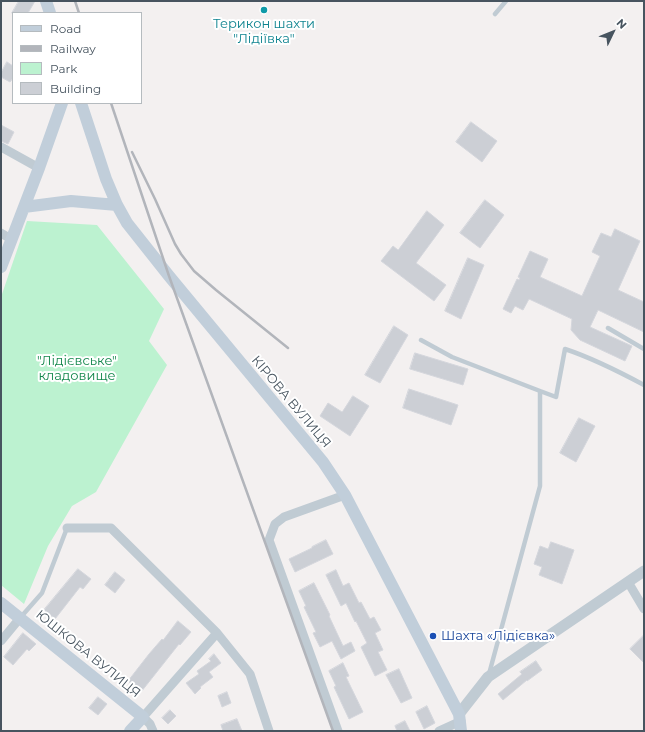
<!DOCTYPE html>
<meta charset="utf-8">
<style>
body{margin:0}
#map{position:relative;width:645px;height:732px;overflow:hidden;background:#f3f0f0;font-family:Montserrat,sans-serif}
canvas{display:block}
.frame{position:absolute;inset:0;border:2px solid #47545f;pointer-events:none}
.legend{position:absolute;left:12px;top:12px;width:130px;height:92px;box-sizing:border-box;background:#fff;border:1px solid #b5bbbf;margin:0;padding:5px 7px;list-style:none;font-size:12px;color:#47545f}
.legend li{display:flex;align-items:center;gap:8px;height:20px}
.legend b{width:20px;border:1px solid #b5bbbf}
.north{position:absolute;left:593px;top:12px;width:40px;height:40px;-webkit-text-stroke:3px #fff;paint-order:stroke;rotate:47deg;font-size:11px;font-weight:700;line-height:16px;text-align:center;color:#47545f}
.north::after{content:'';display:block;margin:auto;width:14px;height:18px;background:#47545f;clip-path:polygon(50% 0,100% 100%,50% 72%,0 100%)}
</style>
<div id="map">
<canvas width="645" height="732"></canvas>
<div class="frame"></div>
<ul class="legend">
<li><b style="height:5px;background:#c1ceda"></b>Road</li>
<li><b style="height:5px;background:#b2b5bb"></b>Railway</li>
<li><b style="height:11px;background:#bcf2d0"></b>Park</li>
<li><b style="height:11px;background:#cccfd5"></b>Building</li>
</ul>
<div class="north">N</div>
</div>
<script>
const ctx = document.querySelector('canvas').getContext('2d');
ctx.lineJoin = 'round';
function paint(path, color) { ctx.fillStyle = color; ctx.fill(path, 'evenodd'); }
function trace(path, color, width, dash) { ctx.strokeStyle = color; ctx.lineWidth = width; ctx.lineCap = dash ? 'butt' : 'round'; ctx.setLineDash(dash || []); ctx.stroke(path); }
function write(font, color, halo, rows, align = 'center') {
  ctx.font = font + ' Montserrat,sans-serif'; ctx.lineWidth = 4; ctx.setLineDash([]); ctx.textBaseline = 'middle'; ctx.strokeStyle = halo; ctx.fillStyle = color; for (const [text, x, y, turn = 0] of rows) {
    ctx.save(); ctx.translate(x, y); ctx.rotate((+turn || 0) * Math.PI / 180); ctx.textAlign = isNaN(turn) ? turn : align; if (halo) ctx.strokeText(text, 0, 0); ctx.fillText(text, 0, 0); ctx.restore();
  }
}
paint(new Path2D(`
 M 27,221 L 97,225 L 164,309 L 149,341 L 167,365 L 96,492 L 72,506 L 48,546 L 24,604 L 1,585 L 1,297 Z`), '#bcf2d0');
const building = new Path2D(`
 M 19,1 L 35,1 L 28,13 L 12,13 Z
 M 7,62 L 13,66 L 13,78 L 10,82 L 1,77 L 1,73 Z
 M 471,122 L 497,141 L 482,162 L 456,142 Z
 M 1,125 L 14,132 L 8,144 L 1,141 Z
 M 485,200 L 504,215 L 480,248 L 460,233 Z
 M 427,211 L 444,225 L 416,263 L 446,285 L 434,301 L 381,261 L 393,246 L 398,250 Z
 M 615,229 L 640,241 L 618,290 L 644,302 L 644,332 L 598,310 L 590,327 L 632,346 L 625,361 L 580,340 L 571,330 L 572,319 L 529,299 L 523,310 L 515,306 L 511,313 L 503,309 L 517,279 L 519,280 L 520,278 L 518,277 L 530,251 L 548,259 L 540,277 L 582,296 L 600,256 L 592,252 L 601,233 L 611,237 Z
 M 468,258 L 484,265 L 461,319 L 445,311 Z
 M 394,326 L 408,335 L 380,383 L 365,375 Z
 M 415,353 L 468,369 L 463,385 L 410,369 Z
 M 409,389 L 458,405 L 451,425 L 403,408 Z
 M 353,396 L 369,406 L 350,436 L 320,416 L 328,403 L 342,412 Z
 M 579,418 L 595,426 L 576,462 L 560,453 Z
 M 326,540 L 333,554 L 295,572 L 289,559 L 312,548 L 312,547 Z
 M 551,542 L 574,550 L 562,584 L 539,575 L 542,567 L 534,564 L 540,546 L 548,549 Z
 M 78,569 L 91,579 L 83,589 L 80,587 L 55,619 L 44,610 Z
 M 336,570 L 343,586 L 349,583 L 359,603 L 361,602 L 370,619 L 374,617 L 381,630 L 375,633 L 383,650 L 378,652 L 387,670 L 375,676 L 361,647 L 367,643 L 356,621 L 355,622 L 346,603 L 341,606 L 326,575 Z
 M 115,572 L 125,580 L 115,593 L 105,585 Z
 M 314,583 L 330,615 L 329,616 L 343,646 L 351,642 L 355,651 L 341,659 L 332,641 L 320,647 L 313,633 L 316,632 L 304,607 L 306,606 L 299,591 Z
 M 178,621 L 191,632 L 180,645 L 179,644 L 141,692 L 128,681 L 149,654 L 162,639 L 163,640 Z
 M 23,633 L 36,644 L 29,651 L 27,649 L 13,665 L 4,657 Z
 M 644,635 L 644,663 L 630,649 Z
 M 214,654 L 221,663 L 209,672 L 213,677 L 200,687 L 201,688 L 195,694 L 186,683 L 199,674 L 197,671 L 211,661 L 209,659 Z
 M 536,661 L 542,670 L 527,681 L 527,680 L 503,700 L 498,694 L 522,674 L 520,672 Z
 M 343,663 L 349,676 L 346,677 L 363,712 L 349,719 L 334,687 L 336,686 L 329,671 Z
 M 399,669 L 412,698 L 401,703 L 386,675 Z
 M 227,692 L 231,703 L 222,707 L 218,696 Z
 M 98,697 L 107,704 L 98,715 L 89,708 Z
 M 427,706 L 435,723 L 424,729 L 416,712 Z
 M 170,710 L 176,716 L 168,724 L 162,718 Z
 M 237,719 L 242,731 L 223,731 L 221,725 Z
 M 405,721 L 410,731 L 397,731 L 395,726 Z`);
paint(building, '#cccfd5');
trace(building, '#d4d6dc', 1);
trace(new Path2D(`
 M 495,14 L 506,1
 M 608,328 L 644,349
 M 421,340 L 452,357 L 540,391 L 540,486 L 489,674
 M 540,391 L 556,397 L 565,349 C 592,358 618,371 644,385
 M 20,618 L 42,593 L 67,528`), '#c0cbd3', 4.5);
trace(new Path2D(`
 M 1,147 L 39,168
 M 1,233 L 11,239
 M 67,528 L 111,528 L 217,633 L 250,674 L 269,731
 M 628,582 L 644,609
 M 1,641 L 20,618
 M 153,731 L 150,724 L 143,717 L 217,633
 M 338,731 L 269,540 L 275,524 L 284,517 L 345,495
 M 439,731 L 461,721`), '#c0cbd3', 9);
trace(new Path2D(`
 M 459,714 L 488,677 L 644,571`), '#c0cbd3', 11);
trace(new Path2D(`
 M 46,1 L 50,13
 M 81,103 L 106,179 L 117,205 L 127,223 L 169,276 L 323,462 L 345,495 L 459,714 L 461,731
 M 24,207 L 71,201 L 117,205
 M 1,267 L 39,168 L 62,103
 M 1,603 L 143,717 L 130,731`), '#c1ceda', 12);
trace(new Path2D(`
 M 75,1 L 79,13
 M 111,103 L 169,276 L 333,731
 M 132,152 L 155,199 L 175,244 L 181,254 L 194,271 L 216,290 L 288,348`), '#b2b5bb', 2.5);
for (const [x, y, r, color] of [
 [264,10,4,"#0f9aa8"],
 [433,636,4,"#1a4fb4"]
]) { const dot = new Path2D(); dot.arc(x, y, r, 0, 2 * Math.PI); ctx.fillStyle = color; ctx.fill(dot); trace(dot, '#fff', 1.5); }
write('13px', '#0d838f', '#fff', [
 ["Терикон шахти",264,24],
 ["\"Лідіївка\"",264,39]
]);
write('13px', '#11864a', '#fff', [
 ["\"Лідієвське\"",77,361],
 ["кладовище",77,376]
]);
write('13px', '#47545f', '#fff', [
 ["КІРОВА ВУЛИЦЯ",291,402,50],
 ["ЮШКОВА ВУЛИЦЯ",88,654,39]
]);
write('13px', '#164399', '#fff', [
 ["Шахта «Лідієвка»",441,636]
], 'left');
</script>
